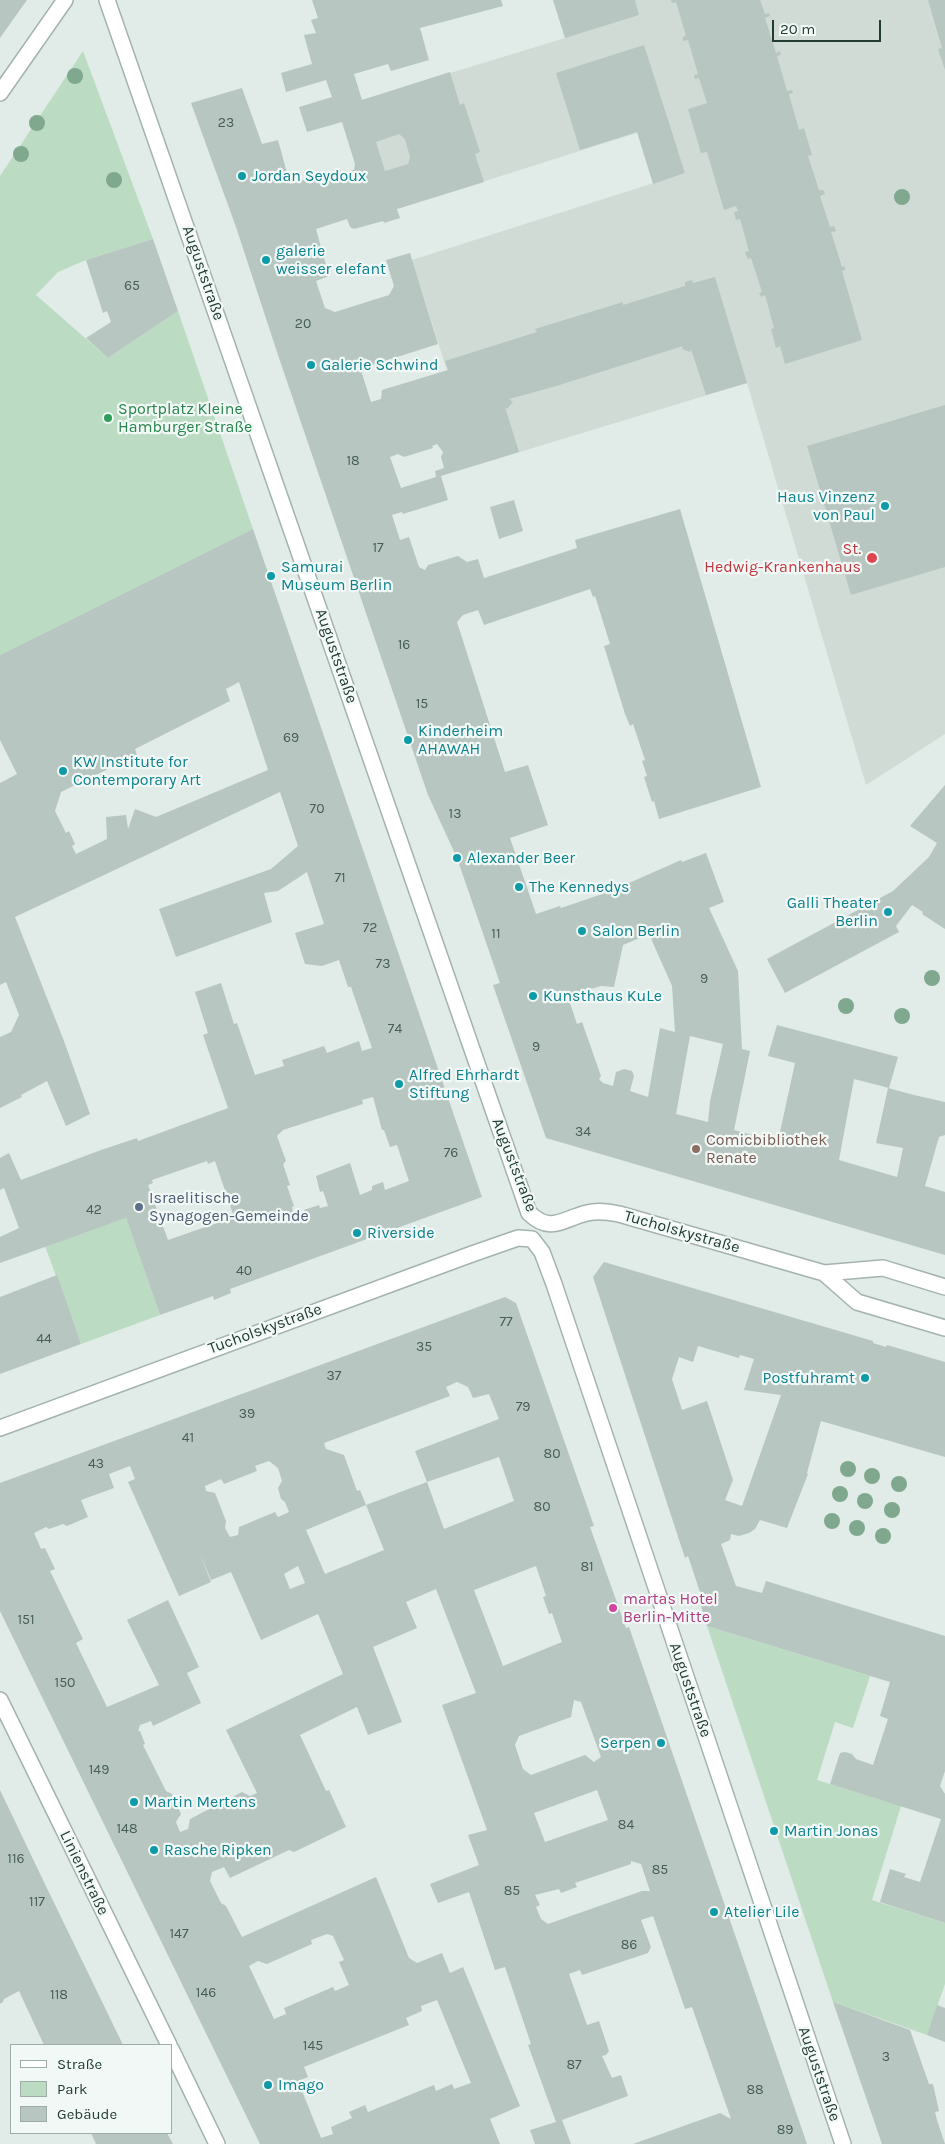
<!DOCTYPE html>
<meta charset="utf-8">
<style>
body{margin:0}
#map{position:relative;width:945px;height:2144px;overflow:hidden;background:#e1ebe7;font-family:Karla,sans-serif}
canvas{display:block}
.legend{position:absolute;left:10px;top:2044px;width:162px;height:90px;box-sizing:border-box;background:#f2f8f5;border:1px solid #9fada8;margin:0;padding:6px 9px;list-style:none;font-size:15px;color:#223c34}
.legend li{display:flex;align-items:center;gap:10px;height:25px}
.legend b{width:25px;border:1px solid #9fada8}
.scale{position:absolute;left:772px;top:20px;width:109px;height:22px;box-sizing:border-box;border:2px solid #223c34;border-top:0;padding-left:6px;font-size:15px;line-height:18px;white-space:nowrap;color:#223c34;-webkit-text-stroke:4px #f2f8f5;paint-order:stroke}
</style>
<div id="map">
<canvas width="945" height="2144"></canvas>
<ul class="legend">
<li><b style="height:6px;background:#fff"></b>Straße</li>
<li><b style="height:14px;background:#bbdcc3"></b>Park</li>
<li><b style="height:14px;background:#b7c6c0"></b>Gebäude</li>
</ul>
<div class="scale">20 m</div>
</div>
<script>
const ctx = document.querySelector('canvas').getContext('2d');
ctx.lineJoin = 'round';
function paint(path, color) { ctx.fillStyle = color; ctx.fill(path, 'evenodd'); }
function trace(path, color, width, dash) { ctx.strokeStyle = color; ctx.lineWidth = width; ctx.lineCap = dash ? 'butt' : 'round'; ctx.setLineDash(dash || []); ctx.stroke(path); }
function write(font, color, halo, rows, align = 'center') {
  ctx.font = font + ' Karla,sans-serif'; ctx.lineWidth = 4.5; ctx.setLineDash([]); ctx.textBaseline = 'middle'; ctx.strokeStyle = halo; ctx.fillStyle = color; for (const [text, x, y, turn = 0] of rows) {
    ctx.save(); ctx.translate(x, y); ctx.rotate((+turn || 0) * Math.PI / 180); ctx.textAlign = isNaN(turn) ? turn : align; if (halo) ctx.strokeText(text, 0, 0); ctx.fillText(text, 0, 0); ctx.restore();
  }
}
paint(new Path2D(`
 M 553,0 L 945,0 L 945,734 L 866,785 L 747,383 L 477,465 L 412,260 L 685,173 L 668,123 L 397,209 L 362,100 L 565,38 Z`), '#d0dbd6');
paint(new Path2D(`
 M 83,51 L 153,239 L 86,260 L 58,272 L 36,295 L 108,358 L 178,311 L 253,529 L 0,655 L 0,176 Z
 M 126,1218 L 160,1315 L 81,1344 L 45,1246 Z
 M 707,1626 L 870,1676 L 853,1728 L 835,1722 L 817,1780 L 901,1806 L 872,1900 L 945,1923 L 945,1984 L 927,2035 L 833,2002 Z`), '#bbdcc3');
paint(new Path2D(`
 M 0,0 L 27,0 L 0,38 Z
 M 312,0 L 501,0 L 503,6 L 420,28 L 429,60 L 391,71 L 388,64 L 354,74 L 362,100 L 450,72 L 460,105 L 464,103 L 480,152 L 475,154 L 484,182 L 397,209 L 400,218 L 384,223 L 383,221 L 354,229 L 350,227 L 347,219 L 316,229 L 329,276 L 316,281 L 325,308 L 335,312 L 389,295 L 394,286 L 386,260 L 410,253 L 438,344 L 372,365 L 366,358 L 358,361 L 371,402 L 381,399 L 382,390 L 448,370 L 445,361 L 537,332 L 535,329 L 623,302 L 623,305 L 685,286 L 685,282 L 692,280 L 693,283 L 715,277 L 747,383 L 706,395 L 691,349 L 690,352 L 682,349 L 683,346 L 553,387 L 509,399 L 513,402 L 507,409 L 505,407 L 519,452 L 441,476 L 448,500 L 403,514 L 402,512 L 392,515 L 400,540 L 409,537 L 419,567 L 425,570 L 428,565 L 458,556 L 467,562 L 478,559 L 484,578 L 577,548 L 575,540 L 680,509 L 761,787 L 659,819 L 654,801 L 652,802 L 644,777 L 647,776 L 642,761 L 645,760 L 633,724 L 630,726 L 625,714 L 604,646 L 610,644 L 595,596 L 593,597 L 590,589 L 484,625 L 478,610 L 463,615 L 457,622 L 505,772 L 528,765 L 548,825 L 510,838 L 536,914 L 560,906 L 561,908 L 611,891 L 681,860 L 682,862 L 706,853 L 724,902 L 709,908 L 738,971 L 742,1049 L 750,1051 L 734,1130 L 775,1141 L 782,1135 L 780,1132 L 795,1063 L 768,1056 L 777,1025 L 898,1057 L 889,1088 L 854,1079 L 839,1160 L 897,1177 L 903,1148 L 876,1143 L 888,1088 L 914,1095 L 945,1102 L 945,1135 L 939,1137 L 925,1186 L 945,1192 L 945,1255 L 546,1138 L 493,985 L 500,983 L 457,858 L 428,795 L 278,355 L 236,227 L 191,103 L 242,88 L 262,144 L 278,140 L 290,184 L 340,170 L 342,173 L 354,170 L 355,164 L 342,122 L 307,132 L 299,107 L 332,97 L 326,80 L 286,92 L 281,73 L 312,64 L 304,35 L 316,33 L 311,20 L 318,18 ZM 399,134 L 405,139 L 410,157 L 408,164 L 385,171 L 376,142 ZM 437,444 L 443,452 L 441,457 L 444,468 L 435,471 L 436,477 L 401,488 L 390,457 L 398,454 L 404,457 L 433,448 L 432,446 ZM 649,934 L 672,986 L 675,1032 L 660,1028 L 648,1097 L 630,1091 L 634,1076 L 632,1071 L 624,1069 L 616,1072 L 613,1086 L 603,1083 L 599,1079 L 601,1076 L 582,1022 L 577,1024 L 568,997 L 572,992 L 574,994 L 601,986 L 614,987 L 623,945 ZM 690,1036 L 723,1044 L 710,1101 L 708,1122 L 676,1114 Z
 M 553,0 L 635,0 L 639,15 L 565,38 Z
 M 671,0 L 760,0 L 765,14 L 769,13 L 770,16 L 765,18 L 776,53 L 780,51 L 781,55 L 777,56 L 787,91 L 792,90 L 793,93 L 789,94 L 799,130 L 804,128 L 812,155 L 808,156 L 819,190 L 823,190 L 825,194 L 820,196 L 830,227 L 834,226 L 836,231 L 831,232 L 842,267 L 845,266 L 845,270 L 842,271 L 862,340 L 785,364 L 780,346 L 776,348 L 771,329 L 774,328 L 765,295 L 761,297 L 759,293 L 762,292 L 751,258 L 748,259 L 745,252 L 749,251 L 740,219 L 736,220 L 734,212 L 738,211 L 736,206 L 724,210 L 707,152 L 701,153 L 688,109 L 707,103 L 699,78 L 695,79 L 694,75 L 698,74 L 688,40 L 683,41 L 683,37 L 686,36 L 676,2 L 672,3 Z
 M 928,0 L 945,0 L 945,70 L 938,49 L 942,48 Z
 M 644,45 L 685,173 L 653,184 L 637,132 L 580,150 L 556,73 Z
 M 153,239 L 178,311 L 108,358 L 86,338 L 111,322 L 107,311 L 103,313 L 86,260 Z
 M 945,405 L 945,567 L 851,595 L 807,446 Z
 M 514,500 L 523,531 L 499,539 L 490,507 Z
 M 253,529 L 482,1197 L 230,1289 L 231,1293 L 214,1300 L 213,1296 L 160,1315 L 126,1218 L 0,1263 L 0,1237 L 19,1228 L 4,1188 L 0,1190 L 0,1158 L 9,1153 L 21,1180 L 101,1150 L 137,1138 L 138,1141 L 228,1108 L 203,1035 L 208,1033 L 195,992 L 221,983 L 234,1024 L 237,1023 L 255,1075 L 284,1066 L 282,1060 L 324,1046 L 327,1053 L 359,1041 L 362,1051 L 372,1048 L 351,987 L 348,987 L 339,960 L 322,966 L 305,964 L 295,933 L 324,924 L 307,872 L 278,891 L 264,893 L 272,922 L 176,957 L 159,909 L 271,869 L 298,846 L 280,792 L 15,917 L 64,1041 L 90,1114 L 66,1126 L 47,1081 L 21,1095 L 22,1097 L 0,1108 L 0,1037 L 11,1032 L 19,1015 L 6,982 L 0,985 L 0,783 L 17,774 L 0,740 L 0,655 ZM 239,682 L 268,770 L 156,817 L 135,809 L 128,829 L 126,815 L 106,817 L 107,839 L 76,854 L 72,846 L 75,844 L 69,831 L 66,833 L 55,811 L 61,792 L 137,755 L 135,749 L 230,701 L 226,689 ZM 373,1097 L 382,1130 L 384,1130 L 390,1147 L 397,1145 L 409,1181 L 385,1190 L 383,1182 L 372,1186 L 372,1190 L 360,1195 L 350,1163 L 316,1176 L 320,1192 L 323,1191 L 328,1206 L 320,1208 L 319,1205 L 304,1210 L 304,1213 L 294,1217 L 292,1207 L 294,1206 L 287,1186 L 290,1185 L 283,1164 L 286,1161 L 277,1136 L 283,1130 L 363,1104 L 362,1100 ZM 207,1161 L 208,1164 L 215,1161 L 234,1217 L 168,1240 L 148,1185 L 153,1183 L 152,1180 Z
 M 945,785 L 945,929 L 922,914 L 923,912 L 912,905 L 896,926 L 899,932 L 785,993 L 767,959 L 893,891 L 929,857 L 937,843 L 910,826 Z
 M 604,1262 L 873,1341 L 873,1343 L 886,1347 L 887,1345 L 945,1362 L 945,1457 L 821,1421 L 807,1473 L 808,1474 L 787,1528 L 760,1520 L 755,1529 L 749,1533 L 739,1536 L 731,1534 L 730,1540 L 721,1544 L 736,1586 L 762,1593 L 766,1581 L 945,1636 L 945,1771 L 940,1786 L 945,1794 L 945,1923 L 880,1902 L 890,1869 L 906,1874 L 904,1877 L 920,1882 L 941,1819 L 830,1784 L 840,1753 L 845,1752 L 852,1754 L 856,1759 L 873,1765 L 888,1719 L 880,1716 L 890,1682 L 707,1626 L 699,1599 L 702,1598 L 688,1556 L 685,1558 L 593,1277 ZM 698,1346 L 739,1358 L 740,1355 L 754,1359 L 744,1390 L 781,1395 L 742,1506 L 725,1500 L 733,1480 L 707,1401 L 682,1410 L 672,1379 L 679,1357 L 693,1362 Z
 M 57,1275 L 81,1344 L 0,1374 L 0,1297 Z
 M 505,1297 L 516,1303 L 594,1526 L 590,1527 L 626,1628 L 629,1627 L 638,1653 L 807,2144 L 633,2144 L 720,2113 L 731,2119 L 692,2007 L 685,2009 L 653,1916 L 641,1920 L 651,1947 L 648,1953 L 582,1975 L 580,1970 L 569,1974 L 587,2025 L 599,2021 L 609,2051 L 606,2055 L 602,2056 L 612,2078 L 621,2075 L 628,2096 L 562,2120 L 571,2144 L 535,2144 L 530,2130 L 556,2122 L 528,2045 L 531,2044 L 505,1967 L 495,1970 L 469,1892 L 438,1903 L 430,1884 L 479,1865 L 468,1835 L 487,1830 L 442,1705 L 476,1693 L 436,1589 L 406,1602 L 417,1628 L 373,1647 L 402,1722 L 368,1735 L 357,1707 L 300,1735 L 326,1791 L 329,1790 L 346,1827 L 294,1852 L 289,1850 L 230,1878 L 224,1867 L 212,1872 L 210,1881 L 221,1903 L 226,1906 L 242,1937 L 376,1877 L 409,1958 L 417,1963 L 442,1953 L 450,1973 L 463,1967 L 520,2106 L 490,2119 L 500,2144 L 260,2144 L 0,1611 L 0,1483 ZM 457,1382 L 468,1387 L 473,1398 L 489,1394 L 499,1419 L 415,1451 L 427,1482 L 366,1505 L 384,1550 L 325,1574 L 306,1530 L 366,1505 L 360,1490 L 357,1491 L 344,1455 L 326,1449 L 324,1443 L 450,1396 L 446,1387 ZM 499,1457 L 514,1501 L 444,1529 L 427,1482 ZM 269,1461 L 278,1468 L 282,1481 L 278,1488 L 281,1499 L 285,1502 L 289,1512 L 278,1517 L 275,1512 L 239,1527 L 238,1535 L 230,1537 L 225,1528 L 226,1521 L 215,1493 L 206,1491 L 205,1486 L 221,1479 L 224,1484 L 257,1471 L 255,1466 ZM 130,1466 L 135,1479 L 128,1482 L 179,1596 L 211,1582 L 199,1551 L 211,1580 L 231,1572 L 261,1640 L 318,1614 L 343,1674 L 226,1730 L 257,1793 L 250,1796 L 242,1792 L 190,1819 L 188,1829 L 180,1832 L 176,1822 L 181,1814 L 172,1794 L 166,1791 L 143,1745 L 145,1744 L 140,1731 L 138,1731 L 140,1725 L 151,1721 L 153,1726 L 201,1703 L 187,1673 L 199,1667 L 168,1600 L 127,1620 L 159,1685 L 107,1707 L 76,1643 L 83,1639 L 50,1571 L 55,1569 L 45,1548 L 41,1549 L 34,1533 L 46,1527 L 49,1529 L 63,1524 L 67,1526 L 88,1517 L 81,1500 L 114,1488 L 109,1474 ZM 298,1566 L 305,1583 L 290,1589 L 284,1574 ZM 536,1566 L 546,1596 L 543,1597 L 549,1614 L 552,1613 L 562,1642 L 503,1666 L 474,1590 ZM 574,1700 L 581,1702 L 601,1757 L 594,1762 L 585,1755 L 531,1775 L 523,1769 L 515,1745 L 519,1736 L 571,1717 ZM 597,1790 L 608,1820 L 545,1842 L 534,1813 ZM 631,1861 L 641,1864 L 650,1891 L 642,1891 L 548,1924 L 541,1919 L 536,1907 L 540,1905 L 535,1895 L 559,1889 L 561,1893 L 577,1887 L 575,1883 L 631,1864 ZM 327,1934 L 333,1936 L 344,1960 L 339,1962 L 349,1985 L 335,1991 L 333,1987 L 284,2008 L 286,2014 L 274,2019 L 249,1966 L 258,1961 L 267,1964 L 312,1944 L 311,1940 ZM 437,2000 L 471,2083 L 454,2089 L 452,2084 L 436,2091 L 434,2085 L 368,2112 L 365,2105 L 349,2112 L 352,2118 L 331,2127 L 333,2134 L 321,2138 L 298,2081 L 308,2077 L 304,2067 L 409,2025 L 406,2018 L 422,2011 L 421,2006 Z
 M 0,1790 L 43,1880 L 123,2045 L 44,2045 L 19,1991 L 4,1999 L 3,2002 L 0,2004 Z
 M 833,2002 L 910,2030 L 929,2084 L 933,2084 L 939,2111 L 935,2112 L 937,2120 L 945,2144 L 882,2144 Z
 M 937,2005 L 945,2008 L 945,2042 L 927,2035 Z
 M 91,2133 L 167,2133 L 173,2144 L 96,2144 Z`), '#b7c6c0');
const minor = new Path2D(`
 M 107,0 L 529,1213 C 551,1234 562,1219 587,1213 C 598,1210 609,1212 619,1214 L 824,1273 L 883,1268 L 945,1287
 M 0,93 L 65,0
 M 824,1273 L 857,1302 L 945,1328
 M 0,1428 L 472,1254 L 518,1238 L 532,1239 L 542,1252 L 554,1284 L 843,2144
 M 0,1700 L 169,2045
 M 171,2049 L 217,2144`);
trace(minor, '#a4b3ae', 18);
trace(minor, '#fff', 15);
ctx.fillStyle = '#7fa88e';
for (const [x, y] of [
 [75,76],
 [37,123],
 [21,154],
 [114,180],
 [902,197],
 [932,978],
 [846,1006],
 [902,1016],
 [848,1469],
 [872,1476],
 [899,1484],
 [840,1494],
 [865,1501],
 [892,1510],
 [832,1521],
 [857,1528],
 [883,1536]
]) { ctx.beginPath(); ctx.arc(x, y, 8, 0, 2 * Math.PI); ctx.fill(); }
for (const [x, y, r, color] of [
 [242,176,5,"#0f9aa8"],
 [266,260,5,"#0f9aa8"],
 [311,365,5,"#0f9aa8"],
 [108,418,5,"#2e9e5b"],
 [885,506,5,"#0f9aa8"],
 [872,558,6,"#e0444e"],
 [271,576,5,"#0f9aa8"],
 [408,740,5,"#0f9aa8"],
 [63,771,5,"#0f9aa8"],
 [457,858,5,"#0f9aa8"],
 [519,887,5,"#0f9aa8"],
 [888,912,5,"#0f9aa8"],
 [582,931,5,"#0f9aa8"],
 [533,996,5,"#0f9aa8"],
 [399,1084,5,"#0f9aa8"],
 [696,1149,5,"#8d6e63"],
 [139,1207,5,"#5c6f8a"],
 [357,1233,5,"#0f9aa8"],
 [865,1378,5,"#0f9aa8"],
 [613,1608,5,"#d1479c"],
 [661,1743,5,"#0f9aa8"],
 [134,1802,5,"#0f9aa8"],
 [774,1831,5,"#0f9aa8"],
 [154,1850,5,"#0f9aa8"],
 [714,1912,5,"#0f9aa8"],
 [268,2085,5,"#0f9aa8"]
]) { const dot = new Path2D(); dot.arc(x, y, r, 0, 2 * Math.PI); ctx.fillStyle = color; ctx.fill(dot); trace(dot, '#f2f8f5', 2); }
write('14px', '#475e57', null, [
 ["23",226,123],
 ["65",132,286],
 ["20",303,324],
 ["18",353,461],
 ["17",378,548],
 ["16",404,645],
 ["15",422,704],
 ["69",291,738],
 ["70",317,809],
 ["13",455,814],
 ["71",340,878],
 ["72",370,928],
 ["11",496,934],
 ["73",383,964],
 ["9",704,979],
 ["74",395,1029],
 ["9",536,1047],
 ["34",583,1132],
 ["76",451,1153],
 ["42",94,1210],
 ["40",244,1271],
 ["77",506,1322],
 ["44",44,1339],
 ["35",424,1347],
 ["37",334,1376],
 ["79",523,1407],
 ["39",247,1414],
 ["41",188,1438],
 ["80",552,1454],
 ["43",96,1464],
 ["80",542,1507],
 ["81",587,1567],
 ["151",26,1620],
 ["150",65,1683],
 ["149",99,1770],
 ["84",626,1825],
 ["148",127,1829],
 ["116",16,1859],
 ["85",660,1870],
 ["85",512,1891],
 ["117",37,1902],
 ["147",179,1934],
 ["86",629,1945],
 ["146",206,1993],
 ["118",59,1995],
 ["145",313,2046],
 ["3",886,2057],
 ["87",574,2065],
 ["88",755,2090],
 ["89",785,2130]
]);
write('16px', '#0d838f', '#f2f8f5', [
 ["Jordan Seydoux",252,176],
 ["galerie",276,251],
 ["weisser elefant",276,269],
 ["Galerie Schwind",321,365],
 ["Haus Vinzenz",875,497,"right"],
 ["von Paul",875,515,"right"],
 ["Samurai",281,567],
 ["Museum Berlin",281,585],
 ["Kinderheim",418,731],
 ["AHAWAH",418,749],
 ["KW Institute for",73,762],
 ["Contemporary Art",73,780],
 ["Alexander Beer",467,858],
 ["The Kennedys",529,887],
 ["Galli Theater",878,903,"right"],
 ["Berlin",878,921,"right"],
 ["Salon Berlin",592,931],
 ["Kunsthaus KuLe",543,996],
 ["Alfred Ehrhardt",409,1075],
 ["Stiftung",409,1093],
 ["Riverside",367,1233],
 ["Postfuhramt",855,1378,"right"],
 ["Serpen",651,1743,"right"],
 ["Martin Mertens",144,1802],
 ["Martin Jonas",784,1831],
 ["Rasche Ripken",164,1850],
 ["Atelier Lile",724,1912],
 ["Imago",278,2085]
], 'left');
write('16px', '#223c34', '#f2f8f5', [
 ["Auguststraße",203,273,71],
 ["Auguststraße",336,656,71],
 ["Auguststraße",514,1165,69],
 ["Tucholskystraße",682,1232,16],
 ["Tucholskystraße",265,1329,-20],
 ["Auguststraße",690,1690,71],
 ["Linienstraße",84,1873,64],
 ["Auguststraße",819,2074,71]
]);
write('16px', '#27864d', '#f2f8f5', [
 ["Sportplatz Kleine",118,409],
 ["Hamburger Straße",118,427]
], 'left');
write('16px', '#be3a42', '#f2f8f5', [
 ["St.",861,549],
 ["Hedwig-Krankenhaus",861,567]
], 'right');
write('16px', '#785e54', '#f2f8f5', [
 ["Comicbibliothek",706,1140],
 ["Renate",706,1158]
], 'left');
write('16px', '#4e5e75', '#f2f8f5', [
 ["Israelitische",149,1198],
 ["Synagogen-Gemeinde",149,1216]
], 'left');
write('16px', '#b23c85', '#f2f8f5', [
 ["martas Hotel",623,1599],
 ["Berlin-Mitte",623,1617]
], 'left');
</script>
